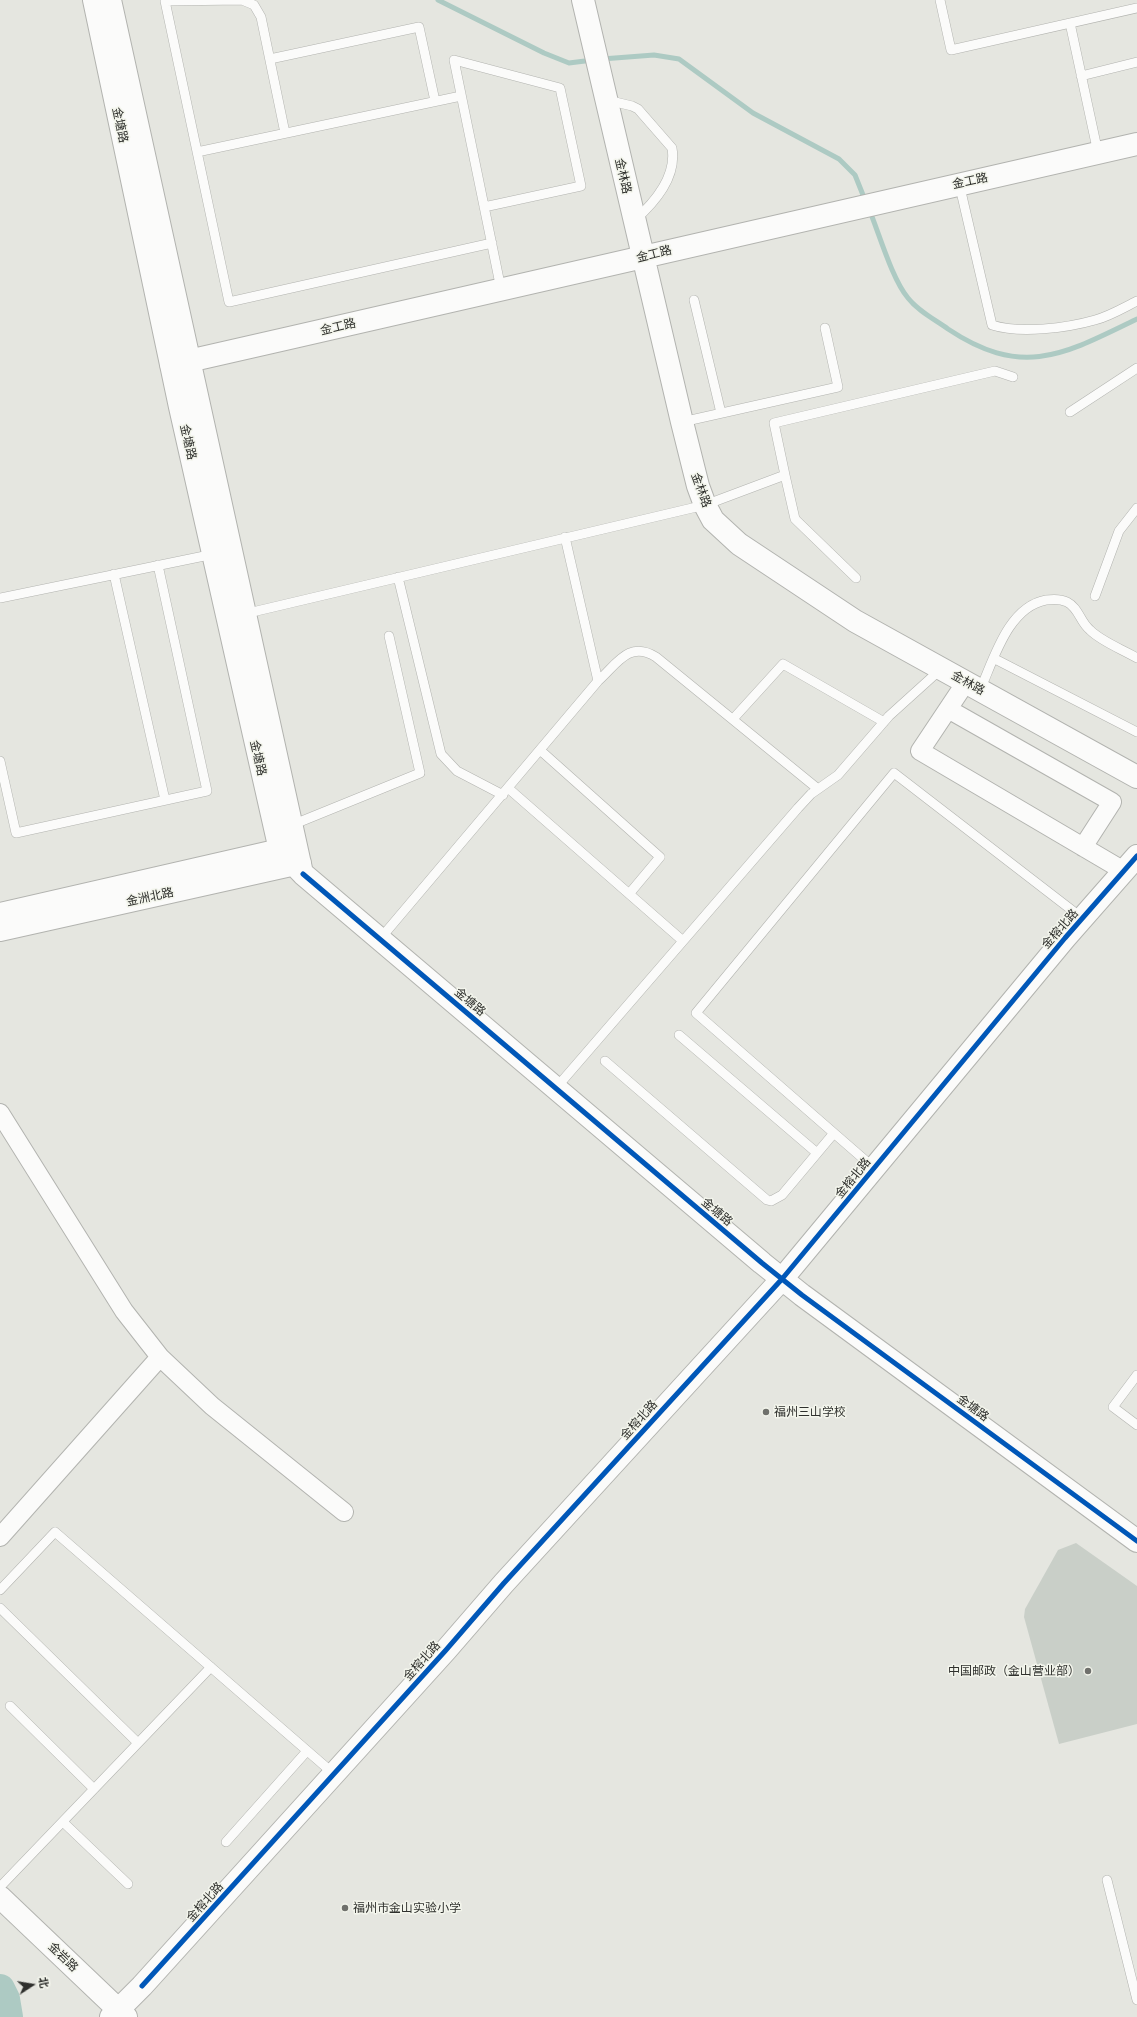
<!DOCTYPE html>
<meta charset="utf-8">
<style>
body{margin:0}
#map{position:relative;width:1137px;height:2017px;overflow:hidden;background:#e5e6e0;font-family:"Golos Text","Noto Sans SC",sans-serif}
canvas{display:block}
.north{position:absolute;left:12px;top:1965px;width:40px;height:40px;-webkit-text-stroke:3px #f3f5ec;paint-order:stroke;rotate:78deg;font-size:11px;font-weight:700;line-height:16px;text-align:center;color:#2f302d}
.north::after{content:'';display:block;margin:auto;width:14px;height:18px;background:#2f302d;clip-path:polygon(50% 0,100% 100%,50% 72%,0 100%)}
</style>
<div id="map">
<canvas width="1137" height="2017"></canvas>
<div class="north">北</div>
</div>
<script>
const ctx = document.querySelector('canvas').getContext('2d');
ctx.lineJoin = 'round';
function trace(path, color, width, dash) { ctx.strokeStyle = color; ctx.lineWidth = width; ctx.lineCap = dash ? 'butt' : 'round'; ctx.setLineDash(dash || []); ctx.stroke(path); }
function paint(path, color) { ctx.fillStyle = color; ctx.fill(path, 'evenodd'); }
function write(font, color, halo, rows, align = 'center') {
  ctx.font = font + ' "Golos Text","Noto Sans SC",sans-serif'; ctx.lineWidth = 3; ctx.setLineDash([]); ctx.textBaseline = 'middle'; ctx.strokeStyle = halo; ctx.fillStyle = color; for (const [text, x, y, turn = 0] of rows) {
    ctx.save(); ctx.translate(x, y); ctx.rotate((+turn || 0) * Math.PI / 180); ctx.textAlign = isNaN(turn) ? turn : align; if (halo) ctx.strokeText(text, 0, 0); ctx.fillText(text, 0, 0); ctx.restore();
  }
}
trace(new Path2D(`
 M 438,0 L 544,53 L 569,63 L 593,60
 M 602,59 L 654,55 L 679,59 L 753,113 L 839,159 L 855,175 L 865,200
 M 869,209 C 879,233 892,279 908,298 C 918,311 934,319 948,329 C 1023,379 1065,354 1137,319`), '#adcac3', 5);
trace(new Path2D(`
 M 0,1989 L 5,1999 L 8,2017`), '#adcac3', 30);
paint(new Path2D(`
 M 1076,1543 L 1137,1586 L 1137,1724 L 1059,1744 L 1024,1617 L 1025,1609 L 1058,1550 Z`), '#c9cfc8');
const lane = new Path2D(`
 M 940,0 L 951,50 L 1137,8
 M 1070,23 L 1098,153
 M 270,59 L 419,27 L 435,101
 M 1081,76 L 1137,62
 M 607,100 L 632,106 L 638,109 L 672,148 C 677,177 655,202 635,220
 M 285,133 L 261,17 L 254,5 L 242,0 L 165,1 L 229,302 L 492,243
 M 197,152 L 461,96
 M 959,183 L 992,325 C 1020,334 1067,328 1095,320 C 1110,316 1123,308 1137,301
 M 484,207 L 581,186 L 560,88 L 454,60 L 501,289
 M 694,300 L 721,413
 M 1070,412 L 1137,368
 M 682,422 L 838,387 L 825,328
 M 785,475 L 795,519 L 856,578
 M 565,537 L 598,681
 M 114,574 L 165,800
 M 398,577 L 441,754 L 457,771 L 503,795
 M 1095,596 L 1119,531 L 1137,508
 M 0,598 L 214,554
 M 244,614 L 705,505 L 785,475 L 774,423 L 995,371 L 1013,377
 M 995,659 L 1137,732
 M 980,690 C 994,659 1008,607 1046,600 C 1053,599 1061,599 1067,602 C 1079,608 1080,622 1090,630 C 1102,642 1122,649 1137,658
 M 733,719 L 783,664 L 884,722
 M 540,750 L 660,857 L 629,894
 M 0,761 L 16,833 L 207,791 L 158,565
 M 508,788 L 683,941
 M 292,825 L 420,773 L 389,636
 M 380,939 L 598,681 C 617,664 629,640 656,657 L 818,789
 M 679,1035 L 817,1153
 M 605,1061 L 767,1200 L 771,1201 L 782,1195 L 834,1133
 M 556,1088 L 798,808 L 811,794 L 838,775 L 889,716 L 941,669
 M 874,1168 L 696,1013 L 894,773 L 1082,918
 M 1137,1375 L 1113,1407 L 1137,1425
 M 0,1590 L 55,1532 L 334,1774
 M 0,1608 L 138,1743
 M 10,1706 L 94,1789
 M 63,1822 L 128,1884
 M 226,1842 L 307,1751
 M 1107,1880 L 1137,2000
 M 0,1887 L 211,1667`);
const street = new Path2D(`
 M 966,682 L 920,751 L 1124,871
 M 948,709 L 1112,802 L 1083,847
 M 0,1113 L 124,1311 L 160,1357 L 212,1406 L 344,1512
 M 0,1537 L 160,1357`);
const secondary = new Path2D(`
 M 94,0 L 180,407 L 280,850 L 303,874 L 762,1263 L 802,1295 L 1137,1541
 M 110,0 L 302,873
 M 583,0 L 682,422 L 698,486 L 705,505 L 713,520 L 739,544 L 855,621 L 1137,777
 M 171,365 C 493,292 814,215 1137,144
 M 0,914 L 293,847
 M 0,930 L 300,863
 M 0,1897 L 126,2017
 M 111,2017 L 142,1986 L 446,1650 L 504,1583 L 782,1279 L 1065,938 L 1137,856`);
trace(lane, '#b2b3af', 10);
trace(street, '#b2b3af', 20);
trace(secondary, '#b2b3af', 24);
trace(lane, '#fbfbfa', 9);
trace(street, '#fbfbfa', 18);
trace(secondary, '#fbfbfa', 22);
trace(new Path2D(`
 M 303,874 L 762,1263 L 802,1295 L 1137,1541
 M 142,1986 L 446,1650 L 504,1583 L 782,1279 L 1065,938 L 1137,856`), '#0057b8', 5);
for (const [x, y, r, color] of [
 [766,1412,4,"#6f706c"],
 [1088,1671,4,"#6f706c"],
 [345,1908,4,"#6f706c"]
]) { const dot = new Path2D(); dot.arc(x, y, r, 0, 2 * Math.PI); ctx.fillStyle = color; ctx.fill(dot); trace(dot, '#f3f5ec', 1.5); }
write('12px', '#2f302d', '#f3f5ec', [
 ["金塘路",120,125,78],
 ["金林路",623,176,77],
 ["金工路",970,181,-12],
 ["金工路",654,254,-14],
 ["金工路",338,327,-13],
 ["金塘路",188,442,77],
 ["金林路",701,490,70],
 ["金林路",968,683,29],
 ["金塘路",258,758,77],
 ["金洲北路",150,897,-12],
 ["金榕北路",1060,929,-49],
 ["金塘路",470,1002,40],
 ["金榕北路",853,1178,-51],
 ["金塘路",717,1212,40],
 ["金塘路",973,1408,36],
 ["金榕北路",639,1420,-48],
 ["金榕北路",422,1661,-48],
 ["金榕北路",205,1902,-48],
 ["金岩路",63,1957,44]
]);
write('12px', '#2f302d', '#f3f5ec', [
 ["福州三山学校",774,1412],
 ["中国邮政（金山营业部）",1080,1671,"right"],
 ["福州市金山实验小学",353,1908]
], 'left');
</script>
